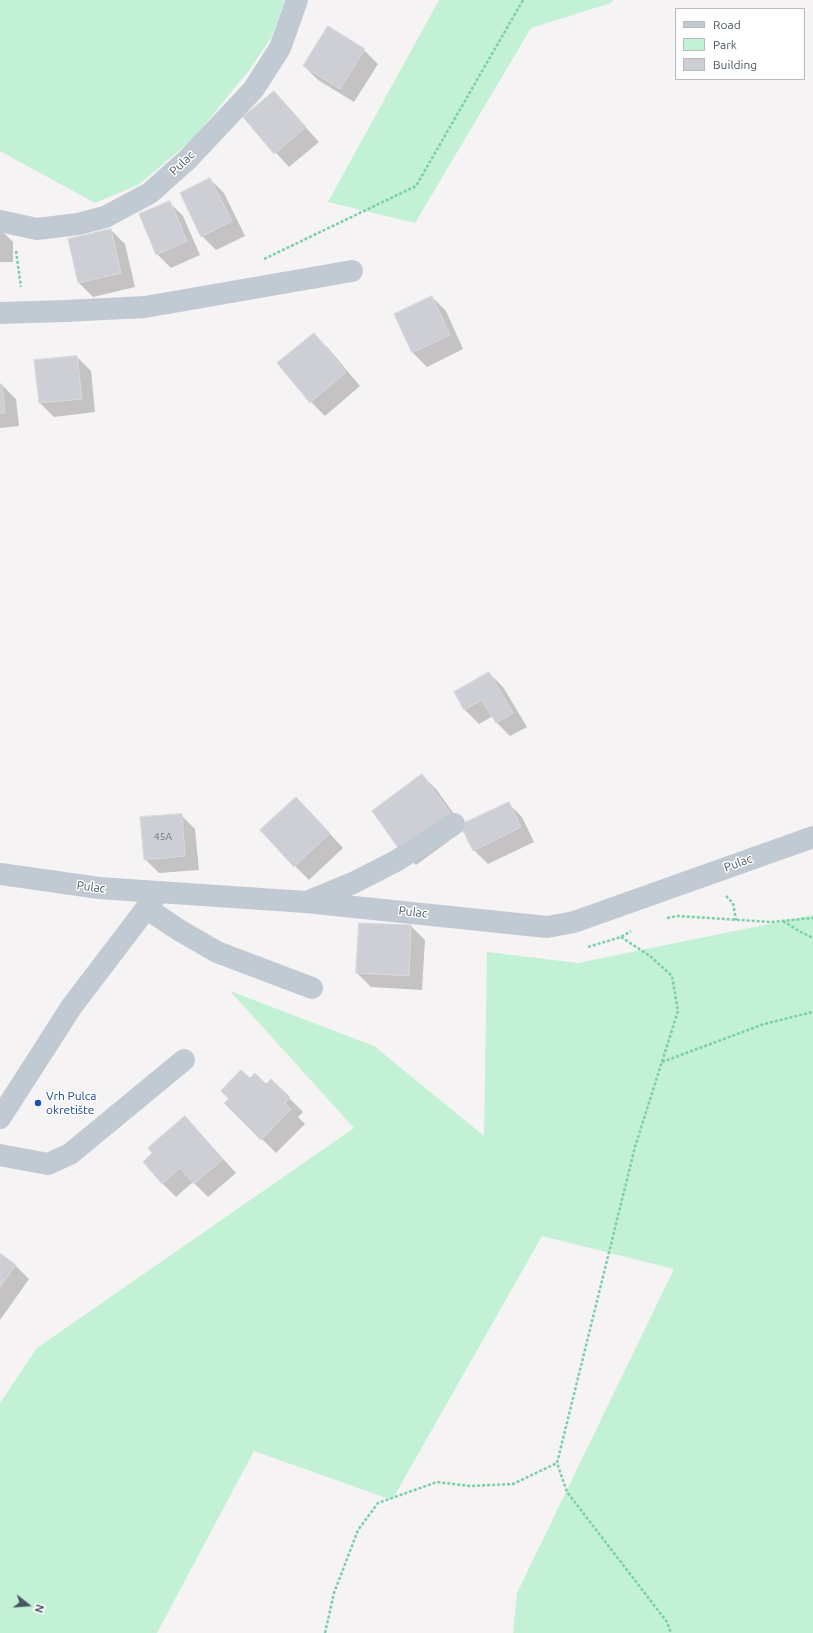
<!DOCTYPE html>
<meta charset="utf-8">
<style>
body{margin:0}
#map{position:relative;width:813px;height:1633px;overflow:hidden;background:#f5f3f3;font-family:Ubuntu,sans-serif}
canvas{display:block}
.legend{position:absolute;left:675px;top:8px;width:130px;height:72px;box-sizing:border-box;background:#fff;border:1px solid #b7bbc0;margin:0;padding:5px 7px;list-style:none;font-size:12px;color:#4a5661}
.legend li{display:flex;align-items:center;gap:8px;height:20px}
.legend b{width:20px;border:1px solid #b7bbc0}
.north{position:absolute;left:8px;top:1585px;width:40px;height:40px;-webkit-text-stroke:3px #fff;paint-order:stroke;rotate:107deg;font-size:11px;font-weight:700;line-height:16px;text-align:center;color:#4a5661}
.north::after{content:'';display:block;margin:auto;width:14px;height:18px;background:#4a5661;clip-path:polygon(50% 0,100% 100%,50% 72%,0 100%)}
</style>
<div id="map">
<canvas width="813" height="1633"></canvas>
<ul class="legend">
<li><b style="height:5px;background:#c1cad2"></b>Road</li>
<li><b style="height:11px;background:#c3f1d5"></b>Park</li>
<li><b style="height:11px;background:#cdcfd5"></b>Building</li>
</ul>
<div class="north">N</div>
</div>
<script>
const ctx = document.querySelector('canvas').getContext('2d');
ctx.lineJoin = 'round';
function paint(path, color) { ctx.fillStyle = color; ctx.fill(path, 'evenodd'); }
function trace(path, color, width, dash) { ctx.strokeStyle = color; ctx.lineWidth = width; ctx.lineCap = dash ? 'butt' : 'round'; ctx.setLineDash(dash || []); ctx.stroke(path); }
function write(font, color, halo, rows, align = 'center') {
  ctx.font = font + ' Ubuntu,sans-serif'; ctx.lineWidth = 3; ctx.setLineDash([]); ctx.textBaseline = 'middle'; ctx.strokeStyle = halo; ctx.fillStyle = color; for (const [text, x, y, turn = 0] of rows) {
    ctx.save(); ctx.translate(x, y); ctx.rotate((+turn || 0) * Math.PI / 180); ctx.textAlign = isNaN(turn) ? turn : align; if (halo) ctx.strokeText(text, 0, 0); ctx.fillText(text, 0, 0); ctx.restore();
  }
}
paint(new Path2D(`
 M 0,0 L 285,0 L 271,38 L 250,69 L 193,139 L 138,185 L 95,203 L 0,151 Z
 M 439,0 L 613,0 L 611,3 L 531,28 L 415,223 L 328,202 Z
 M 813,915 L 813,1633 L 513,1633 L 517,1593 L 674,1269 L 542,1236 L 392,1500 L 254,1451 L 157,1633 L 0,1633 L 0,1403 L 37,1348 L 354,1128 L 230,991 L 374,1046 L 484,1136 L 487,952 L 578,963 Z`), '#c3f1d5');
paint(new Path2D(`
 M 364,50 L 378,64 L 354,102 L 318,80 L 304,66 Z
 M 274,92 L 319,142 L 289,167 L 244,118 Z
 M 210,179 L 224,193 L 245,236 L 216,250 L 202,236 Z
 M 169,202 L 183,216 L 200,255 L 171,268 L 157,254 Z
 M 0,229 L 13,242 L 13,262 L 0,262 Z
 M 111,230 L 125,244 L 135,287 L 93,297 L 79,283 Z
 M 432,297 L 446,311 L 463,349 L 427,367 L 413,353 L 395,315 Z
 M 314,334 L 328,348 L 360,386 L 325,416 L 311,402 Z
 M 77,357 L 91,371 L 95,412 L 54,417 L 40,403 Z
 M 0,385 L 2,385 L 16,399 L 19,426 L 0,428 Z
 M 489,673 L 503,687 L 527,727 L 510,736 L 496,722 L 493,716 L 479,724 L 465,710 L 455,693 Z
 M 422,775 L 436,789 L 462,825 L 508,803 L 522,817 L 534,842 L 488,864 L 474,850 L 464,830 L 416,865 L 402,852 Z
 M 310,812 L 343,848 L 309,880 L 295,866 Z
 M 181,815 L 195,829 L 199,870 L 159,873 L 145,859 Z
 M 411,926 L 425,940 L 422,990 L 371,987 L 357,973 Z
 M 250,1079 L 266,1085 L 271,1080 L 303,1112 L 298,1117 L 305,1124 L 276,1153 L 226,1103 Z
 M 185,1117 L 236,1173 L 208,1197 L 193,1182 L 176,1197 L 162,1183 Z
 M 0,1254 L 15,1265 L 29,1279 L 0,1320 Z`), '#0003');
const building = new Path2D(`
 M 328,26 L 365,49 L 340,89 L 303,66 Z
 M 274,91 L 306,127 L 274,154 L 243,117 Z
 M 210,178 L 232,221 L 201,237 L 180,193 Z
 M 170,201 L 187,241 L 156,255 L 139,214 Z
 M 111,229 L 121,273 L 78,283 L 68,239 Z
 M 432,296 L 450,335 L 412,353 L 394,314 Z
 M 314,333 L 346,372 L 310,403 L 277,363 Z
 M 77,356 L 82,399 L 39,403 L 34,360 Z
 M 0,384 L 2,384 L 5,413 L 0,413 Z
 M 489,672 L 513,713 L 496,723 L 482,700 L 464,710 L 454,692 Z
 M 422,774 L 452,815 L 401,852 L 372,811 Z
 M 296,797 L 330,833 L 294,867 L 260,830 Z
 M 509,802 L 521,827 L 473,851 L 460,825 Z
 M 182,814 L 185,856 L 144,860 L 140,817 Z
 M 359,923 L 411,925 L 409,976 L 356,973 Z
 M 241,1070 L 250,1078 L 255,1073 L 266,1084 L 271,1079 L 290,1097 L 285,1103 L 291,1109 L 261,1140 L 224,1103 L 229,1099 L 221,1091 Z
 M 185,1116 L 223,1159 L 194,1184 L 180,1168 L 162,1184 L 143,1162 L 152,1153 L 148,1148 Z
 M 0,1253 L 16,1265 L 0,1287 Z`);
paint(building, '#cdcfd5');
trace(building, '#d7d9de', 1);
trace(new Path2D(`
 M 16,251 L 21,287
 M 264,259 L 416,186 L 523,0
 M 726,896 L 733,903 L 736,920
 M 667,918 L 678,916 L 771,922 L 813,918
 M 783,921 L 799,931 L 813,938
 M 621,937 L 650,956 L 672,976 L 678,1011 L 635,1147 L 557,1463 L 567,1492 L 667,1622 L 671,1633
 M 588,947 L 621,937 L 631,931
 M 662,1062 L 764,1024 L 813,1012
 M 325,1633 L 334,1593 L 358,1530 L 378,1503 L 437,1482 L 470,1486 L 513,1484 L 557,1463`), '#7ad0a6', 2.5, [3, 2]);
trace(new Path2D(`
 M 0,221 L 37,229 L 78,224 L 105,217 L 150,193 L 188,159 L 253,90 L 280,48 L 297,0
 M 0,313 L 65,311 L 145,307 L 352,271
 M 0,874 L 99,888 L 306,902 L 547,927 L 574,922 L 813,837
 M 309,901 L 353,883 L 396,861 L 454,824
 M 146,908 L 179,930 L 217,952 L 312,988
 M 0,1118 L 72,1006 L 158,893
 M 0,1155 L 48,1164 L 70,1154 L 184,1060`), '#c1cad2', 22);
for (const [x, y, r, color] of [
 [38,1103,4,"#1a4fb4"]
]) { const dot = new Path2D(); dot.arc(x, y, r, 0, 2 * Math.PI); ctx.fillStyle = color; ctx.fill(dot); trace(dot, '#fff', 1.5); }
write('10px', '#6b747e', null, [
 ["45A",163,837]
]);
write('12px', '#4a5661', '#fff', [
 ["Pulac",182,163,-44],
 ["Pulac",738,863,-20],
 ["Pulac",91,887,7],
 ["Pulac",413,912,6]
]);
write('12px', '#164399', '#fff', [
 ["Vrh Pulca",46,1096],
 ["okretište",46,1110]
], 'left');
</script>
